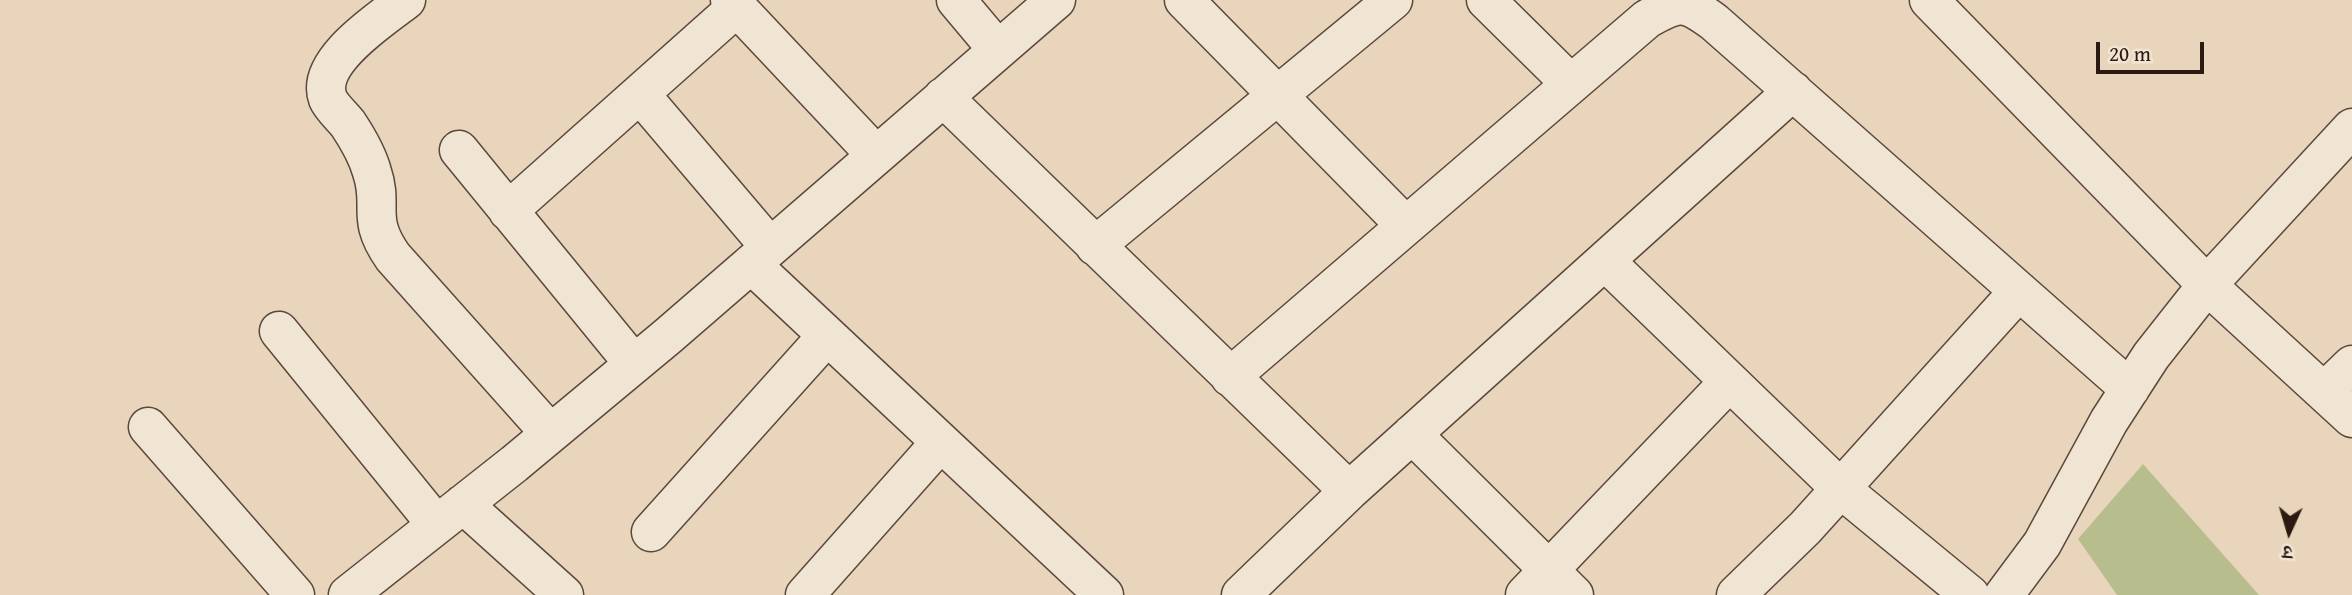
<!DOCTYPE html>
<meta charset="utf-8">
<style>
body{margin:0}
#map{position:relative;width:2352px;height:595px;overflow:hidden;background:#e8d5bb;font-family:"Gentium Book Plus","Noto Serif Devanagari",serif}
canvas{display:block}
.north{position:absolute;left:2254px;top:497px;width:70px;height:70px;-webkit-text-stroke:5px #f0e4d3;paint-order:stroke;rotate:184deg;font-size:19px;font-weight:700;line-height:28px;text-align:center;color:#2b1912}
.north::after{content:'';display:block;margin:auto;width:24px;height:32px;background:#2b1912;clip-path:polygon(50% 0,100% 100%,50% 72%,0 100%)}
.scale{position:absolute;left:2096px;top:42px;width:108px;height:32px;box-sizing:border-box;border:4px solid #2b1912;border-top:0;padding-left:9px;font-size:21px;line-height:24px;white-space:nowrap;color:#2b1912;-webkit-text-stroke:5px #f0e4d3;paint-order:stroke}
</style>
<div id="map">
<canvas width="2352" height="595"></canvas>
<div class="north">उ</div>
<div class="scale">20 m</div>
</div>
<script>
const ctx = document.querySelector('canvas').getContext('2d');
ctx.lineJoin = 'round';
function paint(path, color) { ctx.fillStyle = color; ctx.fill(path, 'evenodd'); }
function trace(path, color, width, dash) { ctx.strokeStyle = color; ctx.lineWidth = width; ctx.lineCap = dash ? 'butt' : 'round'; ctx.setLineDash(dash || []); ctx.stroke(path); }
paint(new Path2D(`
 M 2143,464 L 2259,595 L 2117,595 L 2078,539 Z`), '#b8bd8e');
const minor = new Path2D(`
 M 406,0 C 380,20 314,62 328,99 C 332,108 342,116 348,124 C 358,139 367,154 372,172 C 384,208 365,217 393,257 L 550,433
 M 730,0 L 876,155
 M 956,0 L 998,50
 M 1184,0 L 1406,226
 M 1486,0 L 1571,84
 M 1929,0 L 2207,285 L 2352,418
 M 640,94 L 770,247
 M 943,97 L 1349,491
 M 459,150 L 634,364
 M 508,211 L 737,7
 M 1095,246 L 1393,0
 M 1605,261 L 1841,489 L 1970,595
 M 751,264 L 1104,595
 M 279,331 L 436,524
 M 1230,377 L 1647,19 C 1679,1 1684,0 1714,22 L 2130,389
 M 2324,392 L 2352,365
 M 148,427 L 295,595
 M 1412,434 L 1574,595
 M 463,504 L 564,595
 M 651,532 L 826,337
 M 348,595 L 514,464 L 668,336 L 1056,0
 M 805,595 L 939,444
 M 1241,595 L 1349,491 L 1793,91
 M 1525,595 L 1729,382
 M 1736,595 L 1805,528 L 2019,291
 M 2004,595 L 2042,544 L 2109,421 L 2151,356 L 2207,285 L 2352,128`);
trace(minor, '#5a483c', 41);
trace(minor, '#f0e4d3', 38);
</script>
